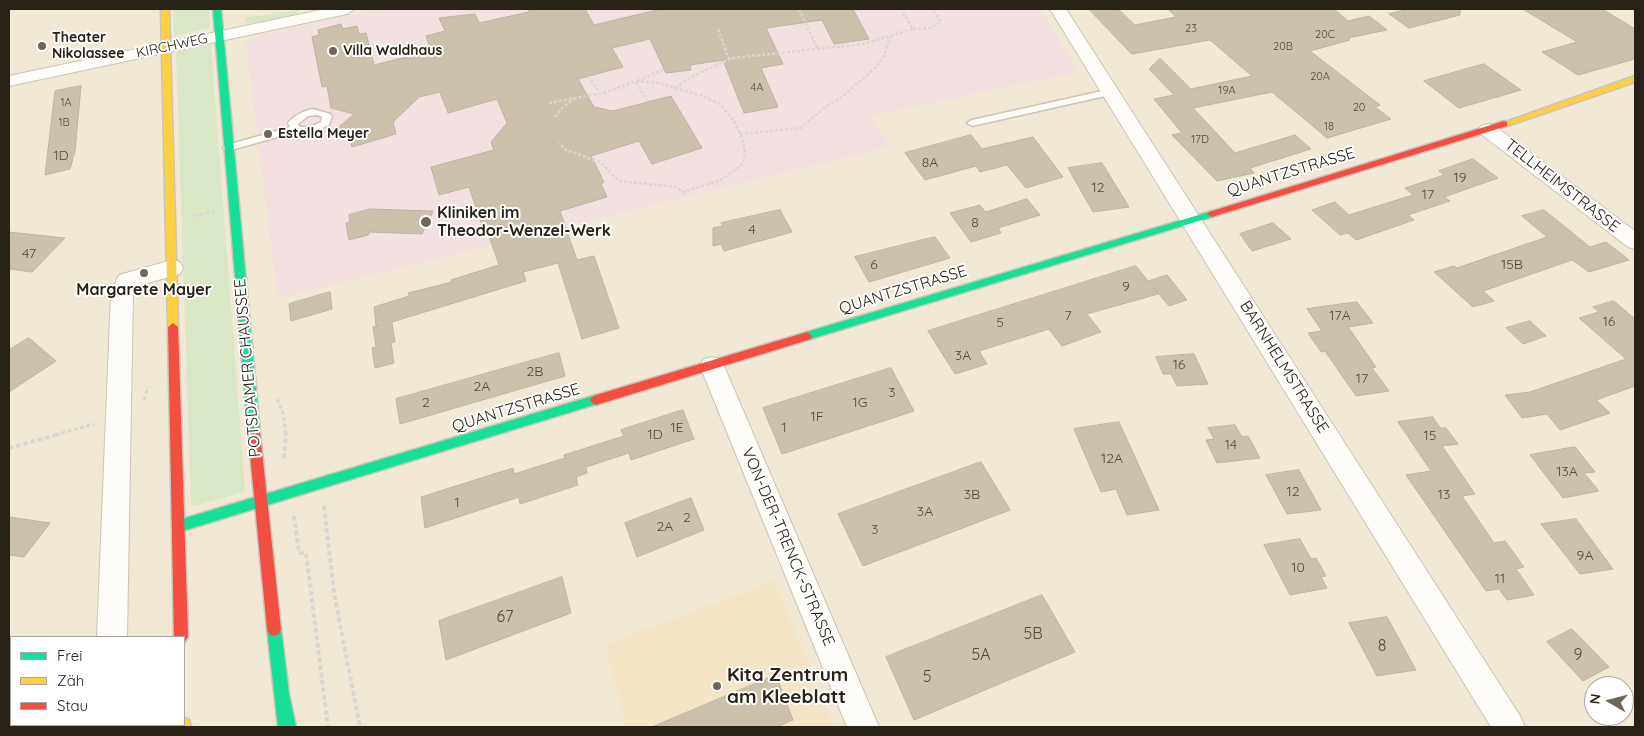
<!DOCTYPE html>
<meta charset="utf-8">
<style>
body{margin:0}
#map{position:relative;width:1644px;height:736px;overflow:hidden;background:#f1e8d6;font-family:Quicksand,sans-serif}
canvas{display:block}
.frame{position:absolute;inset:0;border:10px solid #282216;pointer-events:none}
.legend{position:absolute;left:10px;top:636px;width:175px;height:90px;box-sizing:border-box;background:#fff;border:1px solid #a9a7a2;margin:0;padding:6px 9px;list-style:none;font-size:15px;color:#282216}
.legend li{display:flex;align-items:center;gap:10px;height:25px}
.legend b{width:25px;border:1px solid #a9a7a2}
.north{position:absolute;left:1584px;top:676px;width:50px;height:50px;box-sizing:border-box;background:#fff;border:1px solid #a9a7a2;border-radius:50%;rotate:278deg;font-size:14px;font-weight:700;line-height:20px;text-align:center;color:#282216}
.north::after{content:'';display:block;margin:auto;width:18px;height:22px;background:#6e6759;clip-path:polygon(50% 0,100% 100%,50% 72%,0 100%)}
</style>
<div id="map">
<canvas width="1644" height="736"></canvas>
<div class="frame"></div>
<ul class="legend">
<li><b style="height:6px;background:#16e098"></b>Frei</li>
<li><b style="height:6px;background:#ffcf43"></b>Zäh</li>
<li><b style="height:6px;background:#f24e42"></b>Stau</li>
</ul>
<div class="north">N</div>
</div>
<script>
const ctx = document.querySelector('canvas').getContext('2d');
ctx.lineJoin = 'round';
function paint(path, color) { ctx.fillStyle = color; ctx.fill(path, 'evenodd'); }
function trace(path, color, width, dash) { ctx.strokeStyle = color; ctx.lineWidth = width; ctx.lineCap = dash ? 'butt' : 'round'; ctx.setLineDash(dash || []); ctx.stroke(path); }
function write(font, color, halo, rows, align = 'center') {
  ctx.font = font + ' Quicksand,sans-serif'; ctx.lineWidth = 4; ctx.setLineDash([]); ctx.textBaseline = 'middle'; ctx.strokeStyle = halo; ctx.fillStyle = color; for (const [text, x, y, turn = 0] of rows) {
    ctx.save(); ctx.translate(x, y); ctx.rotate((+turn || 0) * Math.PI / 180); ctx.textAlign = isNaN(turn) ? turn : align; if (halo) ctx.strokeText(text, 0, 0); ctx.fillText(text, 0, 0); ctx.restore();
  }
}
paint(new Path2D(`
 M 774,581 L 835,727 L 627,727 L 605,645 Z`), '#f4e5c7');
paint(new Path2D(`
 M 399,9 L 1040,9 L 1078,72 L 869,116 L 890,146 L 278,298 L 246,44 L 248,41 L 260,35 L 362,13 Z`), '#f2e1e0');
paint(new Path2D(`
 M 173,9 L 209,9 L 210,28 L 174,36 Z
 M 299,10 L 295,15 L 246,24 L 245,19 L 247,17 Z
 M 211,45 L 245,490 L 243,492 L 194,506 L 191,505 L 176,52 Z`), '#dae7c6');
const building = new Path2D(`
 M 528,9 L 585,9 L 594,25 L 661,9 L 853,9 L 869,39 L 834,44 L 822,20 L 766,28 L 783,64 L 761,68 L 778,107 L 744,113 L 723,60 L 690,65 L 691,70 L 666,73 L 650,39 L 612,48 L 623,67 L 578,79 L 594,107 L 613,111 L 671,96 L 702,148 L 652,164 L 639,141 L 591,156 L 604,182 L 601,184 L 607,197 L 560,211 L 577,260 L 594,256 L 619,328 L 582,339 L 558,263 L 523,272 L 526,281 L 392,322 L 395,342 L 391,343 L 394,363 L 375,368 L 372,348 L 376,347 L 373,327 L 379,325 L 376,326 L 374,307 L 409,296 L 408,293 L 452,282 L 451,280 L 499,265 L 485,224 L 482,225 L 469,187 L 439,195 L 431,167 L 494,150 L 491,142 L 507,123 L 497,99 L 448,113 L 440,92 L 419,97 L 393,122 L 396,134 L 352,147 L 349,133 L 334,131 L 354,114 L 331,108 L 327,86 L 322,87 L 312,37 L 319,35 L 318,30 L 341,24 L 343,29 L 357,26 L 359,34 L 366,33 L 374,65 L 431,51 L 426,36 L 445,31 L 439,18 L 475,14 L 479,23 L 529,12 Z
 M 1089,9 L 1118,9 L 1135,25 L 1176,17 L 1168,9 L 1334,9 L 1348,21 L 1369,16 L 1387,30 L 1348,38 L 1350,40 L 1310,51 L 1380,105 L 1375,107 L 1391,119 L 1327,138 L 1272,92 L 1193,108 L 1235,153 L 1295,135 L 1311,149 L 1250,168 L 1254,173 L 1217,181 L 1172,135 L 1182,133 L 1154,99 L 1174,95 L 1149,69 L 1160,58 L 1191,89 L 1252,76 L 1210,40 L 1132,54 Z
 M 1410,9 L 1460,9 L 1460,15 L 1409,28 L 1389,14 Z
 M 1523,9 L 1602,9 L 1635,29 L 1635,59 L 1578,75 L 1542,52 L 1577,42 Z
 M 1484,64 L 1521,90 L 1459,108 L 1424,81 Z
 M 81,86 L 75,151 L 70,169 L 45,175 L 55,91 Z
 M 971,135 L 982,149 L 1033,137 L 1063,177 L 1026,188 L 1007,165 L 980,172 L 976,166 L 925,180 L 905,153 Z
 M 1473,159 L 1498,178 L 1444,197 L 1450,201 L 1408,215 L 1414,220 L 1356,240 L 1348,233 L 1340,235 L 1312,210 L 1335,202 L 1349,215 L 1413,195 L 1405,188 L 1444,175 L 1439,171 Z
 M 1102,163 L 1129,207 L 1093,212 L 1068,168 Z
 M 1027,199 L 1040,215 L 998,228 L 1001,233 L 971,242 L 950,213 L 980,205 L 985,212 Z
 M 370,209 L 433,211 L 422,234 L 370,232 L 368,235 L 349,240 L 346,223 L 350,222 L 349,215 Z
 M 780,210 L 792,232 L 724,251 L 721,244 L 713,246 L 713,228 L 723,226 L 721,223 Z
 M 1544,210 L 1590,247 L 1606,242 L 1629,260 L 1589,272 L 1572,260 L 1483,291 L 1494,301 L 1473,307 L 1434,272 L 1454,266 L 1457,268 L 1547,237 L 1522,216 Z
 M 1273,223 L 1291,239 L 1252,251 L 1240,234 Z
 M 9,232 L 65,238 L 32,272 L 9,269 Z
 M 935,237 L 950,258 L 869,282 L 855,257 Z
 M 1136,266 L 1148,281 L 1167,275 L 1187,300 L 1169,306 L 1154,288 L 1158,294 L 1087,314 L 1101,332 L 1062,346 L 1049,329 L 979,351 L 987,364 L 955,374 L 928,331 Z
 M 330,292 L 332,309 L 291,321 L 289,304 Z
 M 1614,301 L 1635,319 L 1635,386 L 1596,400 L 1610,413 L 1560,430 L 1547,414 L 1522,418 L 1505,395 L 1530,392 L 1626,359 L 1579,318 L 1599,312 L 1593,307 Z
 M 1357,302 L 1373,323 L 1348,327 L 1376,367 L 1372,368 L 1389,391 L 1356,396 L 1325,351 L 1321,352 L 1308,333 L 1322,331 L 1307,309 Z
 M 1530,321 L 1546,336 L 1523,344 L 1506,328 Z
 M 29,338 L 56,361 L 9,392 L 9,350 Z
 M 559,353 L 565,376 L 400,424 L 396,399 Z
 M 1194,354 L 1208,384 L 1177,386 L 1171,374 L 1163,374 L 1156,357 Z
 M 891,368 L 914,411 L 782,454 L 763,408 Z
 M 683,410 L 694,439 L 631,460 L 629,453 L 586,467 L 587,473 L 576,477 L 578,485 L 520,504 L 519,497 L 425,528 L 421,497 L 513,468 L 514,474 L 565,458 L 564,455 L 624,436 L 621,430 Z
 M 1433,417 L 1440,428 L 1446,428 L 1458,444 L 1442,446 L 1475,494 L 1462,496 L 1494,543 L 1505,541 L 1524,567 L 1516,569 L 1534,595 L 1507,600 L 1499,589 L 1486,591 L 1406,475 L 1431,471 L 1398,422 Z
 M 1119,422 L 1159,510 L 1127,515 L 1116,489 L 1101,492 L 1074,429 Z
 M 1235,425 L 1242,437 L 1248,436 L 1260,458 L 1217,463 L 1206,440 L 1214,439 L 1208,428 Z
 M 1575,447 L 1595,472 L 1584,473 L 1599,491 L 1563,498 L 1530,455 Z
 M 981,462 L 1010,510 L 863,566 L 838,514 Z
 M 1299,470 L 1321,510 L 1287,514 L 1266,475 Z
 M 691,498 L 704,530 L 637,557 L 625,523 Z
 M 9,517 L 50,523 L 24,557 L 9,555 Z
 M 1576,519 L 1613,569 L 1580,574 L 1541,524 Z
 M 1300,539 L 1311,559 L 1316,558 L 1326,576 L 1321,577 L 1327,588 L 1290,595 L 1264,545 Z
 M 562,577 L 571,613 L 446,660 L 439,621 Z
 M 1042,595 L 1075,652 L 914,720 L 886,657 Z
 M 1387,617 L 1416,670 L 1377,676 L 1349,623 Z
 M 1572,629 L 1609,667 L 1583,681 L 1547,642 Z
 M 776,675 L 793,720 L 776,727 L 652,727 Z`);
paint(building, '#cbc1ad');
trace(building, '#bab3a6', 1);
const lane = new Path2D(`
 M 1111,89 L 1116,92 L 1114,94 L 972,126 L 967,123 L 972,120 Z
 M 313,109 L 330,114 L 332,116 L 329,125 L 311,133 L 295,132 L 228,151 L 223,148 L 224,146 L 290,127 L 288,123 C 295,115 303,111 313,109 ZM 317,115 L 322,117 L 321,122 L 310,127 L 299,127 L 298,124 L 308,116 Z`);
const street = new Path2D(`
 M 325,9 L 355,9 L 347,14 L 9,86 L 9,76 Z
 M 1050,9 L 1066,9 L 1520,716 L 1525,727 L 1491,727 Z
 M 1488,124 L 1495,126 L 1635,231 L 1635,249 L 1628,247 L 1481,134 L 1479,130 L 1481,126 Z
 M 172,260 L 180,262 L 183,268 L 180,274 L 136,286 L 133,293 L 127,637 L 97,637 L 111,293 L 119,275 Z
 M 712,357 L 720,359 L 724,366 L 879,727 L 847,727 L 700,366 L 704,359 Z
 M 83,725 L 115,725 L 114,727 L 82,727 Z`);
const fast = new Path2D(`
 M 213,9 L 221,9 L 260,433 L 258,437 L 254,438 L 250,437 L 248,433 Z
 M 1212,211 L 1217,214 L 1215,216 L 807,340 L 802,336 L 807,332 Z
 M 596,395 L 600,397 L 602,400 L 600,403 L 179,532 L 174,530 L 173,526 L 174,522 L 179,520 Z
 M 274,622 L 279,624 L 281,629 L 289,694 L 296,727 L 278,727 L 267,629 L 269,624 Z`);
const slow = new Path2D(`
 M 161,9 L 169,9 L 178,327 L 173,331 L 168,327 Z
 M 1635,76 L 1635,82 L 1507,126 L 1501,126 L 1500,124 Z
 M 184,718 L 189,720 L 191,727 L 177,727 L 177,725 L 184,725 Z`);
const jam = new Path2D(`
 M 1504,121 L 1507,122 L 1507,126 L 1215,216 L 1212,217 L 1207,214 L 1209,212 Z
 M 173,323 L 178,327 L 188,637 L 184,643 L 184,637 L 174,637 L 168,327 Z
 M 807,332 L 812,336 L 811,339 L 596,405 L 592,403 L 590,400 L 592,397 L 596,395 Z
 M 254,428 L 258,429 L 260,433 L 281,629 L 279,634 L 274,636 L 269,634 L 267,629 L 248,433 L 250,429 Z`);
trace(lane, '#cbc4b6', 3);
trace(street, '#cbc4b6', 2);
trace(fast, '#cbc4b6', 3);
trace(slow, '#cbc4b6', 3);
trace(jam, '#cbc4b6', 3);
trace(new Path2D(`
 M 799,9 L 817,48
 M 718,29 L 729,59
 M 913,29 L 930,28 L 941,22 L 932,9
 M 588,76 L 600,93
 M 638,81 L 664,69
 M 636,82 L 648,102
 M 675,88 L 693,76 L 732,58 L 863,44 L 913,29 L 901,9
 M 549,103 L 603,93 L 637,81 L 658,83 L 700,95 L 720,104 L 734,121 L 742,138 L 745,152 L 743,164 L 721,180 L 683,192 L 676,187 L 619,181 L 600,162 L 566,150 L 559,143
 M 555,117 L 563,107 L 574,99
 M 740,134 L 801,128 L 823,109 L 842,97 L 876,67 L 884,57 L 890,37`), '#d9d7d2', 2.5, [3, 2]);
trace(new Path2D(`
 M 193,216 L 214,211
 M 277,399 L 283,413 L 286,435
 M 144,400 L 148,387
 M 55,435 L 94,424`), '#d9d7d2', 3, [4, 2.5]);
trace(new Path2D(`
 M 9,448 L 60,434
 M 284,458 L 286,434
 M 324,506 L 334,593 L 360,727
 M 294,516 L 299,553 L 306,553 L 328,727`), '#d9d7d2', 4, [4.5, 3]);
paint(lane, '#fdfcf9');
paint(street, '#fdfcf9');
paint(fast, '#16e098');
paint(slow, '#ffcf43');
paint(jam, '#f24e42');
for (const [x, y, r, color] of [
 [42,46,5,"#6e6759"],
 [333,51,5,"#6e6759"],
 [268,134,5,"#6e6759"],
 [426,222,6,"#6e6759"],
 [144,273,5,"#6e6759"],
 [717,686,5,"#6e6759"]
]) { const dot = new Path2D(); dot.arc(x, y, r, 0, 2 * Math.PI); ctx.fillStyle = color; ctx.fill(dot); trace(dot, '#fff', 2); }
write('11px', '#514a3c', null, [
 ["23",1191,29],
 ["20C",1325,35],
 ["20B",1283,47],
 ["20A",1320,77],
 ["4A",757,88],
 ["19A",1227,91],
 ["1A",66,103],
 ["20",1359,108],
 ["1B",64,123],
 ["18",1329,127],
 ["17D",1200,140]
]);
write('bold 14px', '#282216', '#fff', [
 ["Theater",52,38],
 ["Nikolassee",52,54],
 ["Villa Waldhaus",343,51],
 ["Estella Meyer",278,134]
], 'left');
write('14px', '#282216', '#fff', [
 ["KIRCHWEG",172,46,-12]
]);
write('14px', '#514a3c', null, [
 ["1D",61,156],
 ["8A",930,163],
 ["19",1460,178],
 ["12",1098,188],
 ["17",1428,195],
 ["8",975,223],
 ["4",752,230],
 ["47",29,254],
 ["6",874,265],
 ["15B",1512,265],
 ["9",1126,287],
 ["7",1068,316],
 ["17A",1340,316],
 ["16",1609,322],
 ["5",1000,323],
 ["3A",963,356],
 ["16",1179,365],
 ["2B",535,372],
 ["17",1362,379],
 ["2A",482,387],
 ["3",892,393],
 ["2",426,403],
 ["1G",860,403],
 ["1F",817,417],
 ["1E",677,428],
 ["1",784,428],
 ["1D",655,435],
 ["15",1430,436],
 ["14",1231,445],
 ["12A",1112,459],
 ["13A",1567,472],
 ["12",1293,492],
 ["3B",972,495],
 ["13",1444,495],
 ["1",457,503],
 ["3A",925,512],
 ["2",687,518],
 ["2A",665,527],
 ["3",875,530],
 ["9A",1585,556],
 ["10",1298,568],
 ["11",1500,579]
]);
write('16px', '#282216', '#fff', [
 ["QUANTZSTRASSE",1291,172,-17],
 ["TELLHEIMSTRASSE",1562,186,38],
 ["QUANTZSTRASSE",903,290,-17],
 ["BARNHELMSTRASSE",1284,367,58],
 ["POTSDAMER CHAUSSEE",248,368,-95],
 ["QUANTZSTRASSE",516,408,-17],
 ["VON-DER-TRENCK-STRASSE",788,547,67]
]);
write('bold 16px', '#282216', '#fff', [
 ["Kliniken im",437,213],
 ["Theodor-Wenzel-Werk",437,231],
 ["Margarete Mayer",144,290,"center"]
], 'left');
write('16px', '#514a3c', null, [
 ["67",505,617],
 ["5B",1033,634],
 ["8",1382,646],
 ["5A",981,655],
 ["9",1578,655],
 ["5",927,677]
]);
write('bold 19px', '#282216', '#fff', [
 ["Kita Zentrum",727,675],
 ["am Kleeblatt",727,697]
], 'left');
</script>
